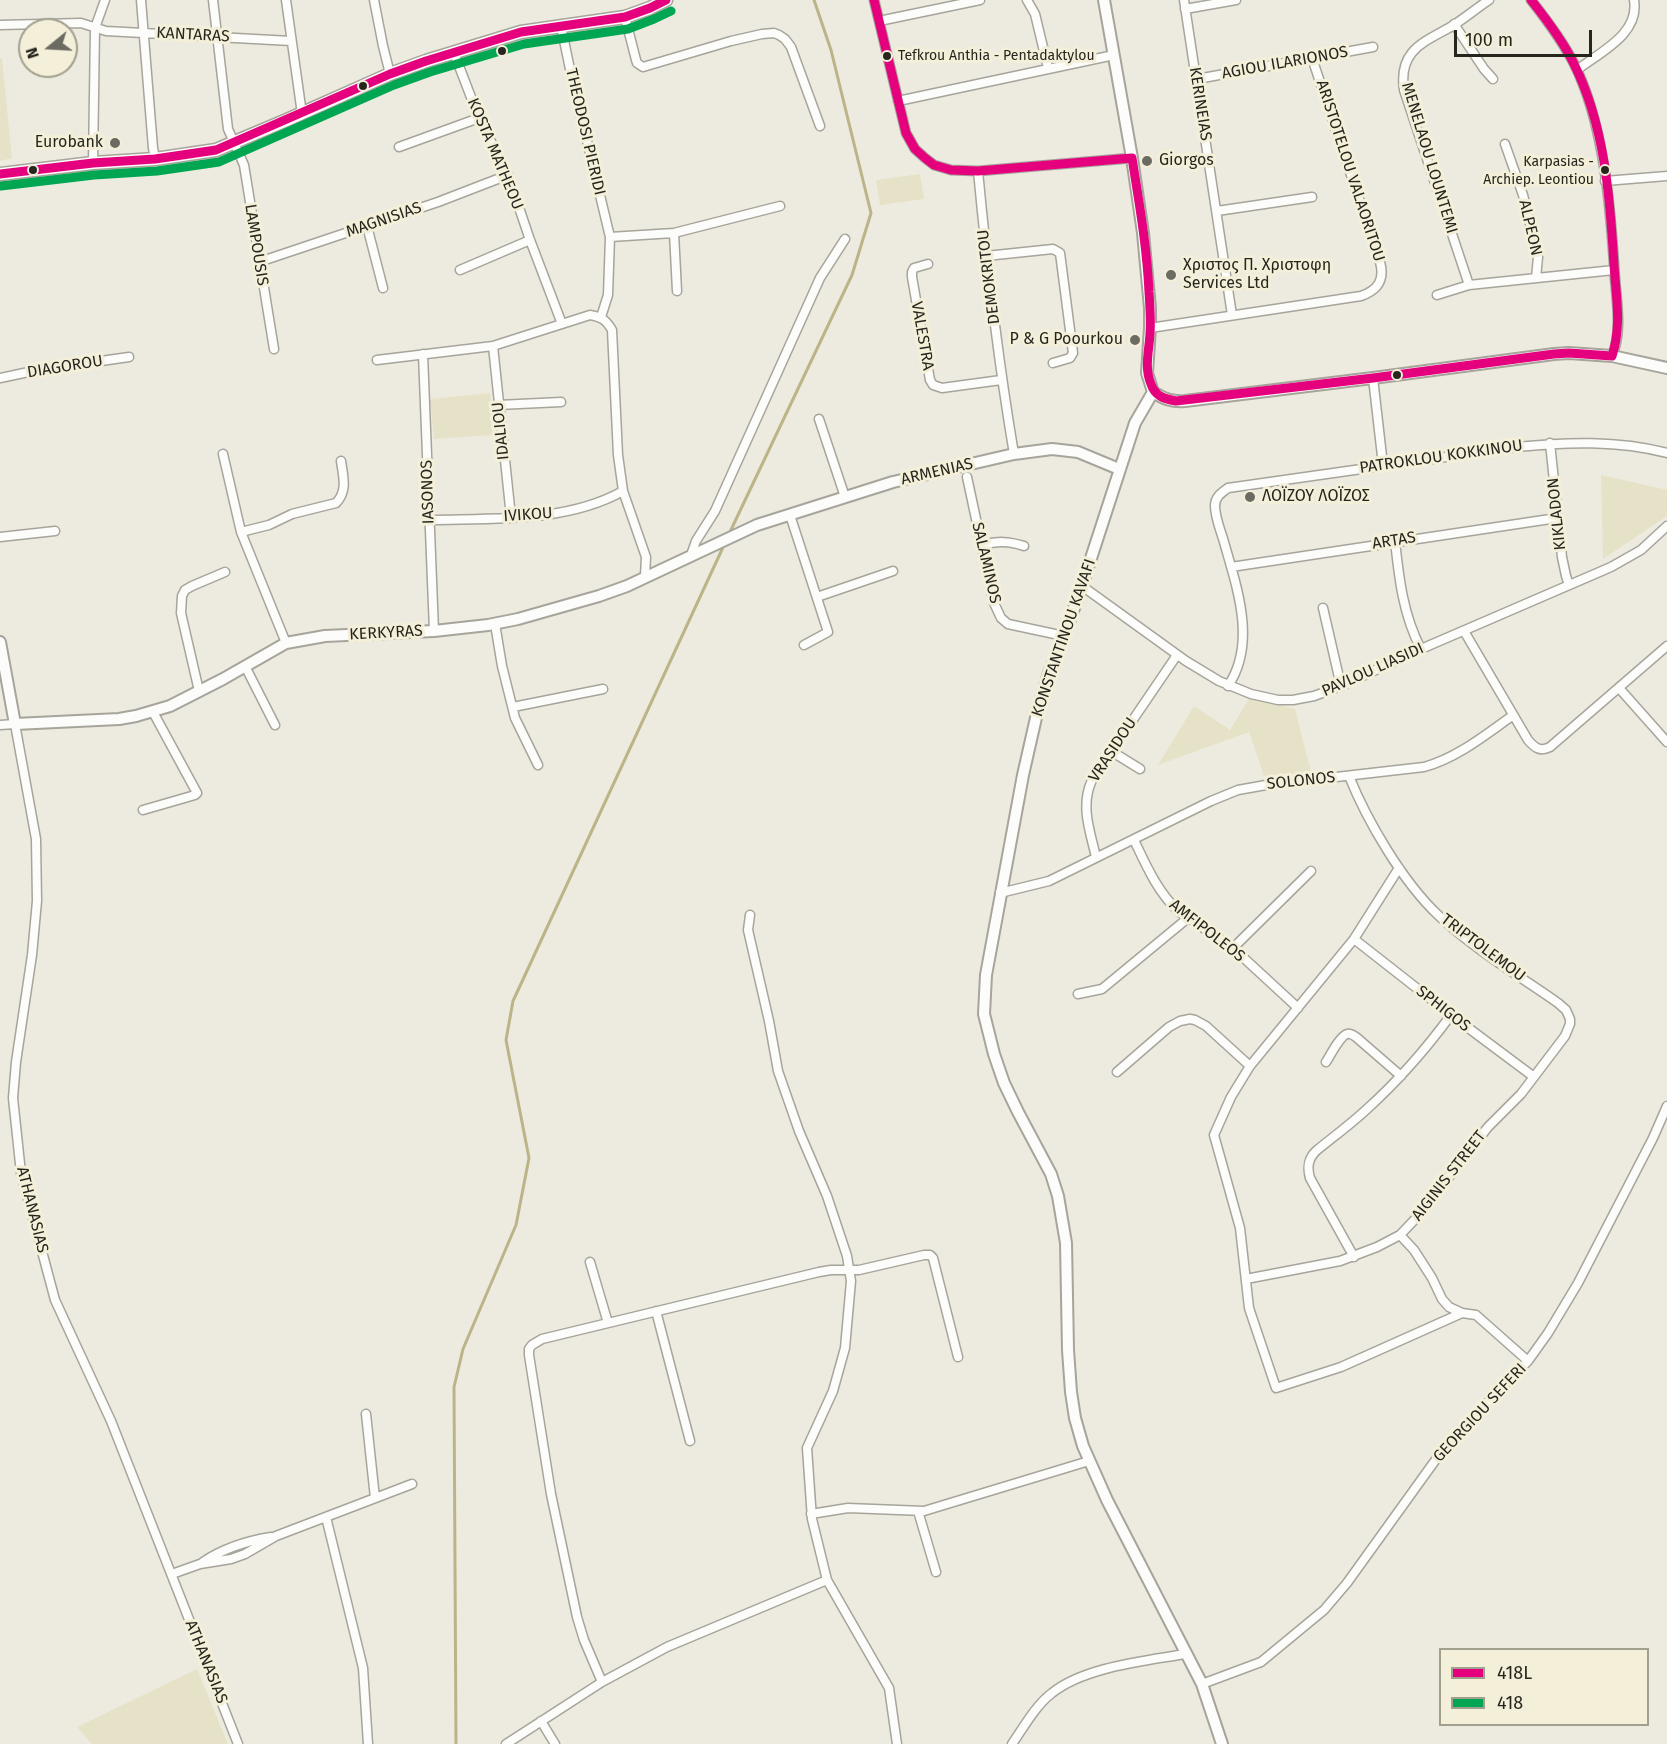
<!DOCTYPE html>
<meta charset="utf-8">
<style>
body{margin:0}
#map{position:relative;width:1667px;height:1744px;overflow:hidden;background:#edebdf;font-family:"Fira Sans",sans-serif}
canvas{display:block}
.legend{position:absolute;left:1439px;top:1648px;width:210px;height:78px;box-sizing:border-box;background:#f3efd9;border:2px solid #a19f8e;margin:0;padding:8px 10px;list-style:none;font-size:18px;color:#27261e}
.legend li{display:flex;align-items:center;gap:12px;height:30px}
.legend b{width:30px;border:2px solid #a19f8e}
.north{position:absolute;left:18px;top:18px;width:60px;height:60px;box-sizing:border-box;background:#f3efd9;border:2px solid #a19f8e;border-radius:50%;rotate:252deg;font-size:16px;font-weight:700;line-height:24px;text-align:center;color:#27261e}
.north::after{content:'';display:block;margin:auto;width:21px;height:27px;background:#6c6b62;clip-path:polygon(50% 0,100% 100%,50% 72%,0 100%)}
.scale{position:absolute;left:1454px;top:30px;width:138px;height:27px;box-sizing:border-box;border:3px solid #27261e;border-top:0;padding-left:8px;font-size:18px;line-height:21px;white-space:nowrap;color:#27261e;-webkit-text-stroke:4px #f3efd9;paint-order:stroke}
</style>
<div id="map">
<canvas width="1667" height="1744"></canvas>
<ul class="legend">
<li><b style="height:8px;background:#e5007d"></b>418L</li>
<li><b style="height:8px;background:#00a651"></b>418</li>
</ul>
<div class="north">N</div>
<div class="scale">100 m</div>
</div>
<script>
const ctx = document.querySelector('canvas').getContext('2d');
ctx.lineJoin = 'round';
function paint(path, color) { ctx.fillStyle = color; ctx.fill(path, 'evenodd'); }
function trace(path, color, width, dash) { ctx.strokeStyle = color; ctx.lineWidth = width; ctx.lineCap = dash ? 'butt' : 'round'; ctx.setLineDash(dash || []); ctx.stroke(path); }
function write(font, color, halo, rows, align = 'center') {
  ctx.font = font + ' "Fira Sans",sans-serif'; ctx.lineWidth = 6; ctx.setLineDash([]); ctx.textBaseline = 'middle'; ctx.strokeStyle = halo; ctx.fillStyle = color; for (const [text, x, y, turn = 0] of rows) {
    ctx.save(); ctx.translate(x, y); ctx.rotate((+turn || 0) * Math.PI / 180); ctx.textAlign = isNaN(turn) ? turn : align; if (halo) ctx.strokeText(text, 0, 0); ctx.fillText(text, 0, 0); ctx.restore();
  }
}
paint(new Path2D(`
 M 0,58 L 2,58 L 12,158 L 0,161 Z
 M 920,174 L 924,199 L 880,205 L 876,180 Z
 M 490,393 L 493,435 L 434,439 L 430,399 Z
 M 1601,475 L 1667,490 L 1667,516 L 1603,559 Z
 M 1250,697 L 1295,709 L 1311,772 L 1264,776 L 1249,732 L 1158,765 L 1194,706 L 1230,730 Z
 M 197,1669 L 228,1744 L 92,1744 L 77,1727 Z`), '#e6e2c7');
trace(new Path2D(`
 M 729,534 L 852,275 L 871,213 L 831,50 L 814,0
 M 456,1744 L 454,1387 L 463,1349 L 516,1225 L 529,1158 L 506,1040 L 513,1001 L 725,543`), '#bcb489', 3);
const minor = new Path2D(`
 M 141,0 L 153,148 L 155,159
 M 213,0 L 228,129 L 244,165 L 274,349
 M 286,0 L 302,114
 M 374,0 L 383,46 L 390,74
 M 874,0 L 906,133 L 915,149 L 925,158 L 934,165 L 951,170 L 978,171 L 1132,158
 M 1027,0 L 1035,14 L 1048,68
 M 1184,0 L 1232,315
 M 1489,0 C 1477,8 1466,17 1454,25 C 1425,42 1398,49 1404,90 L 1469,285 L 1614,270
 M 1531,0 C 1548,22 1567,47 1578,72 C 1605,132 1611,214 1615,279 C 1617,304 1622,332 1612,356
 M 1185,9 L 1236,0
 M 625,17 L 636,60 L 637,63 L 643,67 L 731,41 L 762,34 L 774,33 L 779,35 L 785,39 L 791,47 L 820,126
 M 879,21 L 980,0
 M 1454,24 L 1484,69 L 1493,79
 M 0,25 L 81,23 L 106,31 L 291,41
 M 561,26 L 571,74 L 610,237 L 608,295 L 601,317
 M 454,53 L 479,118 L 508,175 L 530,240 L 562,324
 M 1577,70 C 1600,52 1640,34 1634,0
 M 1197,79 L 1373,47
 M 898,101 L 1114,55
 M 1505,144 L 1523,195 L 1538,257 L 1536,278
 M 399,147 L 479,118
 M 93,163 L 95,28 L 105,0
 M 978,171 C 987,266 998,360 1014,454
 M 1605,181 L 1667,176
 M 1217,211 L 1312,197
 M 367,226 L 383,288
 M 674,233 L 677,291
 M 610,237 L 674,233 L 780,206
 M 986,256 L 1053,249 L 1060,253 L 1073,353 L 1070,358 L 1053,363
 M 259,262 L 438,202 L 508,175
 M 928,264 L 914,268 L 912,272 L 912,277 L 930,380 L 933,385 L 942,388 L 1001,380
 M 460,270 L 530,240
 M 1437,295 L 1469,285
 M 1150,328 L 1361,296 C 1378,290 1385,280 1380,262 L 1312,58
 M 493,346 L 511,517
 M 423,354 L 434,631
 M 377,360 L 493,346 L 590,315 C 602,317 606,320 612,330 L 618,455 L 623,491 L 646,557 L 645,576
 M 0,378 L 38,370 L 129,357
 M 1373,378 L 1383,465
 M 498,405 L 561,402
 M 819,419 L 845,497
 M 1550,443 L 1562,557 L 1566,576 L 1569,585
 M 223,454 L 241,532 L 286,643
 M 967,477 L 994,603 L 1001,618 L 1008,624 L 1064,636
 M 790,515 L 828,632 L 804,645
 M 429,520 C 492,518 566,523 623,491
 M 241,532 L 269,525 L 292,514 L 336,503 C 348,491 343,476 341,461
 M 0,537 L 55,531
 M 1395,541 C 1399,578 1403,615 1421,649
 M 982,545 C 998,541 1008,541 1024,546
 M 691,555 L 696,541 L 715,511 L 820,278 L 845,239
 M 1231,567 L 1557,518
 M 1082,586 L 1186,661 L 1219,681 L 1251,694 L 1278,700 L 1293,700 L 1314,696 L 1341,686 L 1421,649 L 1611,567 L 1641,550 L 1667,526
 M 817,597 L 893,571
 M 1323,608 L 1341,686
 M 495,624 L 502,666 L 515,718 L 538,765
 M 1464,631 L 1528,740 C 1535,748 1540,752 1550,747 L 1667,646
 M 245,666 L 275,725
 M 1228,686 C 1257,643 1237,588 1224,542 C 1221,531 1215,518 1215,506 C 1215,497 1221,493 1228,488 L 1516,447 C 1566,442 1618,440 1667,453
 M 1619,688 L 1667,742
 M 199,691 L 181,613 L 182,596 L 185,590 L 192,586 L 225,572
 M 513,707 L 603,689
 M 0,725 L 15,724 L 36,839 L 37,901 L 32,955 L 16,1062 L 13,1098 L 21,1173 L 55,1300 L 111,1421 L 238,1744
 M 1111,751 L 1140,769
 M 143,810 L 195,795 L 197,793 L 153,712
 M 1134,840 C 1146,865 1157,891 1178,911 L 1233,948 L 1298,1008
 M 1096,857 C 1090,831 1080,806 1092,780 L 1177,655
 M 1399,868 L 1354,939 L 1250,1066 L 1231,1097 L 1214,1135 L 1240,1228 L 1249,1308 L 1276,1388 L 1341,1367 L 1462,1313
 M 1000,893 L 1049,881 L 1211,801 L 1238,790 L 1266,785 L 1424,767 C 1457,758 1485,735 1512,716
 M 750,915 L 748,930 L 769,1021 L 778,1071 L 799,1131 L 827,1196 L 847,1256 L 851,1281 L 845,1348 L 833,1391 L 807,1448 L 812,1519 L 827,1580 L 889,1688 L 897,1744
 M 1354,939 L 1451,1015 L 1534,1077
 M 1233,948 L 1311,871
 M 1078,994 L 1102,989 L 1188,918
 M 1326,1062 C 1330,1056 1340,1036 1347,1034 C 1350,1033 1353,1035 1356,1037 L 1401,1076
 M 1117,1072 L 1169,1027 L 1180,1021 L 1190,1019 L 1195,1020 L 1206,1026 L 1250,1066
 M 1400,1235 L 1414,1250 L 1432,1278 L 1442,1299 L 1449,1307 L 1462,1313 L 1476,1315 L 1528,1361
 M 1354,1257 L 1310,1178 C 1307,1167 1308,1159 1316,1151 C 1333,1137 1351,1124 1367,1109 C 1398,1081 1426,1049 1451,1015
 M 590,1262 L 608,1323
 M 1246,1279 L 1340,1261 L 1377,1247 L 1400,1235 L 1419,1215 L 1488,1127 L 1521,1094 L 1565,1036 L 1570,1024 L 1570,1019 L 1566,1010 L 1558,1003 C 1518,975 1474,949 1438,915 C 1403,882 1367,821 1349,776
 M 656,1311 L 690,1441
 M 366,1414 L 375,1498
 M 918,1511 L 936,1572
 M 811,1514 L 848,1508 L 924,1511 L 1089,1461
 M 326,1517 L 363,1668 L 368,1744
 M 203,1562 C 224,1548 246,1541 271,1537
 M 172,1574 L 200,1564 L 231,1559 L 245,1554 L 276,1536 L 412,1484
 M 602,1682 L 584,1640 L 577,1617 L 551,1494 L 529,1355 L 529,1349 L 532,1345 L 542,1339 L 819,1272 L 831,1270 L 859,1270 L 924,1255 L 930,1255 L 933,1258 L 958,1357
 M 1202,1684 L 1261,1662 L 1324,1610 L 1347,1583 L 1447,1444 L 1528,1361 L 1548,1333 L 1578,1283 L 1653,1138 L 1667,1106
 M 541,1721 L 555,1744
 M 506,1744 L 602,1682 L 667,1647 L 827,1580
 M 1012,1744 C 1024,1727 1035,1706 1052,1693 C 1084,1667 1145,1661 1185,1654`);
const tertiary = new Path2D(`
 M 1104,0 L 1132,158 L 1143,233 L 1150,308 L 1150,328 L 1147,373 L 1153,392
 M 1153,392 L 1135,423 L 1082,586 L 1059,650 L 1049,673 L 1038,709 L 1023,775 L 986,975 L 984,1014 L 994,1054 L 1004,1083 L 1018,1112 L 1051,1174 L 1058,1196 L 1066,1243 L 1068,1350 L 1071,1392 L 1075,1418 L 1083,1446 L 1107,1500 L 1202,1684 L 1222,1744
 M 1153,392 C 1164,399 1172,402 1185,401 L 1373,378 L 1554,354 L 1569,353 L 1612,356 L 1667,368
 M 0,642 L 15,724 L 119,719 L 136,716 L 170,706 L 223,679 L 286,643 L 325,636 L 434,631 L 488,625 L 518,619 L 599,596 L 627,586 L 757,525 L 893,482 L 1014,454 L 1052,449 L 1078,452 L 1119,469`);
const secondary = new Path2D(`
 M 0,174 L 93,163 L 155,159 L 216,150 L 287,120 L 390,74 L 426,61 L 521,32 L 625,17 L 650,8 L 666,0`);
trace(minor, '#a6a49b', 11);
trace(tertiary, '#a6a49b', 14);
trace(secondary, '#a6a49b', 15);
trace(minor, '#fcfcfa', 8);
trace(tertiary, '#fcfcfa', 10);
trace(secondary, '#fcfcfa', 12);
trace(new Path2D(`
 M 874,0 L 906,133 L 915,149 L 925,158 L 934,165 L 951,170 L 978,171 L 1132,158 C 1139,202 1147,247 1149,292 C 1150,306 1151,320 1150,334 C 1149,351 1144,368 1151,384 C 1155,396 1164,399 1176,401 L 1373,378 L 1554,354 L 1569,353 L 1612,356 C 1622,326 1616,296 1614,265 C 1610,198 1605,126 1574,64 C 1563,41 1547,20 1531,0
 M 0,174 L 93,163 L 155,159 L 216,150 L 390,74 L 426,61 L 521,32 L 625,17 L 650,8 L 666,0`), '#e5007d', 9);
trace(new Path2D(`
 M 1,186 L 94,175 L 157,171 L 219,162 L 394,85 L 430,72 L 524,44 L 628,29 L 654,19 L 671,11`), '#00a651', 9);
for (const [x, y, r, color] of [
 [502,51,5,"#27261e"],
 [887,56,5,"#27261e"],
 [363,86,5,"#27261e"],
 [115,143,6,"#6c6b62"],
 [1147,161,6,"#6c6b62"],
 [33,170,5,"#27261e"],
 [1605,170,5,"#27261e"],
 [1171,275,6,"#6c6b62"],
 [1135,340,6,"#6c6b62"],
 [1397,375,5,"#27261e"],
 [1250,497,6,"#6c6b62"]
]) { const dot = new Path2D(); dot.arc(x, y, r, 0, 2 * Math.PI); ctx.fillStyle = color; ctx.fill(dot); trace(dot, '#f3efd9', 2); }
write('14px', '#27261e', '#f3efd9', [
 ["Tefkrou Anthia - Pentadaktylou",898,56],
 ["Karpasias -",1594,162,"right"],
 ["Archiep. Leontiou",1594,180,"right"]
], 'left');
write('16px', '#27261e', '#f3efd9', [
 ["KANTARAS",193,35,3],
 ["AGIOU ILARIONOS",1285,63,-10],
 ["KERINEIAS",1200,104,81],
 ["THEODOSI PIERIDI",585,132,77],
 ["KOSTA MATHEOU",495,154,67],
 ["MENELAOU LOUNTEMI",1429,158,73],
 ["ARISTOTELOU VALAORITOU",1350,171,72],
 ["MAGNISIAS",384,220,-19],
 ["ALPEON",1530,228,77],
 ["LAMPOUSIS",256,245,81],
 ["DEMOKRITOU",989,277,-97],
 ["VALESTRA",922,336,80],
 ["DIAGOROU",65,367,-9],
 ["IDALIOU",501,431,-96],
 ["PATROKLOU KOKKINOU",1441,457,-8],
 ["ARMENIAS",937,472,-13],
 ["IASONOS",428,492,-92],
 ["KIKLADON",1557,514,-96],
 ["IVIKOU",528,515,-4],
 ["ARTAS",1394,541,-9],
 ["SALAMINOS",986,563,77],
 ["KERKYRAS",386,633,-3],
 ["KONSTANTINOU KAVAFI",1064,638,-71],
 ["PAVLOU LIASIDI",1373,670,-24],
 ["VRASIDOU",1113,750,-57],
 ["SOLONOS",1301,781,-6],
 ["AMFIPOLEOS",1207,931,38],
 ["TRIPTOLEMOU",1483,948,37],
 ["SPHIGOS",1443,1009,38],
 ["AIGINIS STREET",1449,1176,-52],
 ["ATHANASIAS",32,1210,76],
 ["GEORGIOU SEFERI",1480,1413,-47],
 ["ATHANASIAS",206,1662,68]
]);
write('16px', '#27261e', '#f3efd9', [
 ["Eurobank",103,143,"right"],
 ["Giorgos",1159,161],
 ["Χριστος Π. Χριστοφη",1183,266],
 ["Services Ltd",1183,284],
 ["P & G Poourkou",1123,340,"right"],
 ["ΛΟΪΖΟΥ ΛΟΪΖΟΣ",1262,497]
], 'left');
</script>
